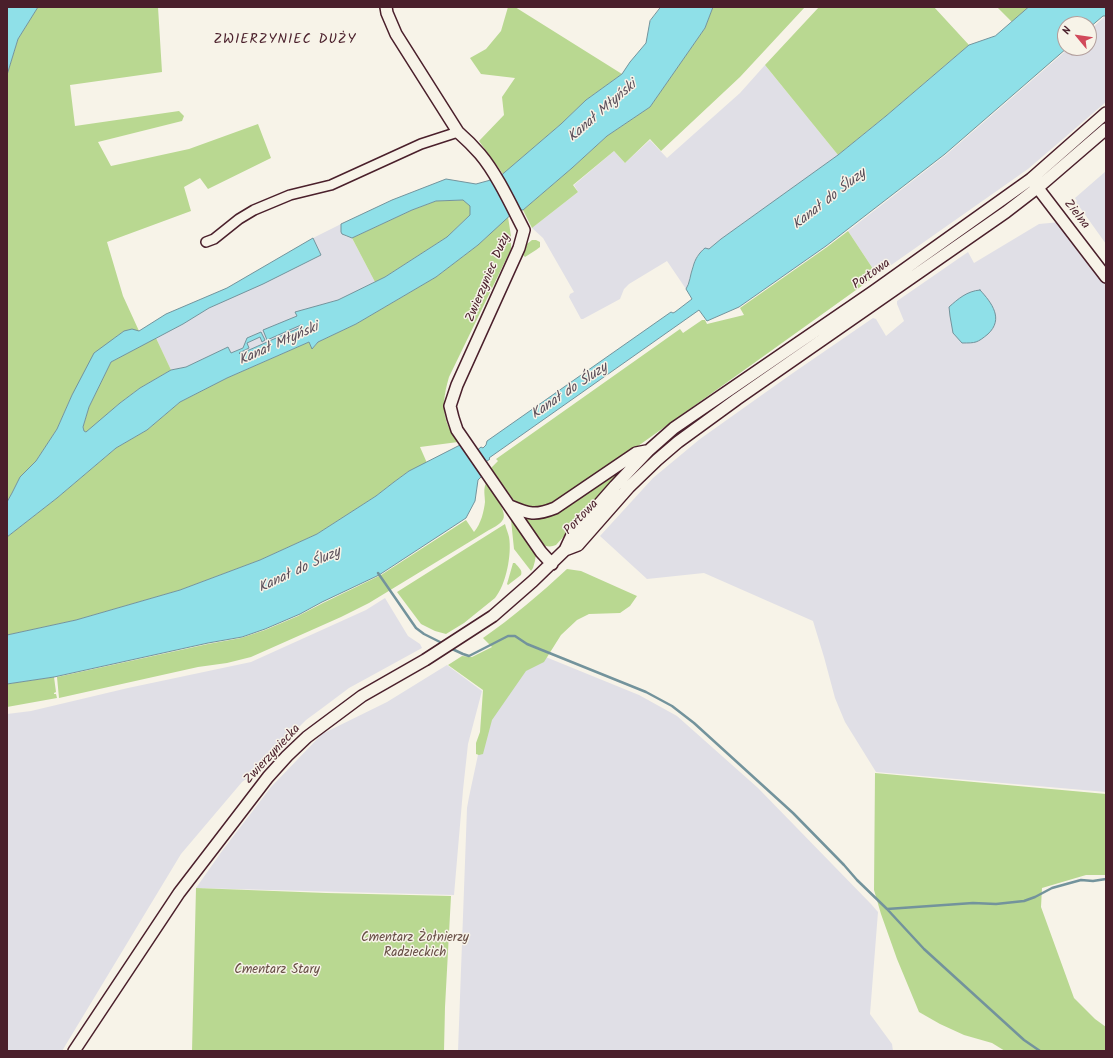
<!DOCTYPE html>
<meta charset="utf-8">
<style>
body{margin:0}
#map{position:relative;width:1113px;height:1058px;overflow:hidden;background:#f7f3e8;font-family:Kalam,sans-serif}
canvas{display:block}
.frame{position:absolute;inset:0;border:8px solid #4a1f2b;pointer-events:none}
.north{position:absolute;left:1057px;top:16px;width:40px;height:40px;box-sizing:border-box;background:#f7f3e8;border:1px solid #b29e9c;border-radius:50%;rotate:299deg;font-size:11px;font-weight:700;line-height:16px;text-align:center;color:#4a1f2b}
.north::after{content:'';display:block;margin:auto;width:14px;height:18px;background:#d1495b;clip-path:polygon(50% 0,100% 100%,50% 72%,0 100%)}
</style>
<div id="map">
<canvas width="1113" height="1058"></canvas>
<div class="frame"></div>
<div class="north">N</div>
</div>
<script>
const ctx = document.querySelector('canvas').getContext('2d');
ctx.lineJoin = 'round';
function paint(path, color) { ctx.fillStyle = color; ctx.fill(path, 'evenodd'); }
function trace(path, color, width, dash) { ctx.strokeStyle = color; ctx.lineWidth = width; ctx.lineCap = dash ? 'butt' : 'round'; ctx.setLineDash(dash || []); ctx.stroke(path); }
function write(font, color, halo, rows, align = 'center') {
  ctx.font = font + ' Kalam,sans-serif'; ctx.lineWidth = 3; ctx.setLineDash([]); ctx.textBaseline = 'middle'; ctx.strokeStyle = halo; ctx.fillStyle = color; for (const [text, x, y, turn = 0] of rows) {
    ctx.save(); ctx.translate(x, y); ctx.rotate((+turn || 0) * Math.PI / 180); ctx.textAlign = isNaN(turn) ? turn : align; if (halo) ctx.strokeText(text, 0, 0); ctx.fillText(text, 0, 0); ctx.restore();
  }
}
paint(new Path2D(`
 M 1104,17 L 1106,17 L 1106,102 L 1028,169 L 877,275 L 848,231 L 947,154 L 1069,48 L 1089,48 L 1089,31 Z
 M 765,65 L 838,155 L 721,239 L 709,249 L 698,255 L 693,265 L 688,285 L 686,289 L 667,261 L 629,284 L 624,289 L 620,299 L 583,319 L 581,319 L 569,297 L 570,294 L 574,292 L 543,238 L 532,228 L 578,192 L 574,185 L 614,151 L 625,163 L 650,140 L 667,158 L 740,93 Z
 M 1106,171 L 1106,244 L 1076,202 L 1077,201 L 1075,198 Z
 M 1060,222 L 1106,284 L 1106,792 L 876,772 L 845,722 L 835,698 L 824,657 L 813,621 L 704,573 L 647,579 L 600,536 L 653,478 L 700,439 L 790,375 L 873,318 L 876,319 L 886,336 L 904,321 L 897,304 L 897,301 L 968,252 L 974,263 L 1039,224 Z
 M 341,224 L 341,232 L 345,236 L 352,238 L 375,282 L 338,300 L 296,312 L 297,316 L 263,331 L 303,325 L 301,327 L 250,350 L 240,354 L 239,353 L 249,348 L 247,343 L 260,337 L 261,332 L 247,338 L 243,348 L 231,353 L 228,347 L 186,367 L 171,370 L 156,338 L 183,324 L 209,308 L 321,255 L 313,238 Z
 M 385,598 L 408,636 L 420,644 L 422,648 L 349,688 L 321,709 L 306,720 L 282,744 L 259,770 L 242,782 L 181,854 L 62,1051 L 7,1051 L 7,714 L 31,711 L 128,688 L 251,662 L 366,610 Z
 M 531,651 L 639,695 L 677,716 L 758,788 L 871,904 L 878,912 L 870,1014 L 892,1044 L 893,1051 L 458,1051 L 467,808 L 469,797 L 485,722 Z
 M 447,665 L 482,691 L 468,744 L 463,790 L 454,895 L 196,888 L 222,851 L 271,787 L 322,734 L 387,702 Z`), '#e0dfe6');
paint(new Path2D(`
 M 38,7 L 158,7 L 162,72 L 70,85 L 75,126 L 179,111 L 184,116 L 182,121 L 98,142 L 111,166 L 189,149 L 258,124 L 271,158 L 208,189 L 200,178 L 184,187 L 191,211 L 107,242 L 123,296 L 139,331 L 124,331 L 112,340 L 72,395 L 57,429 L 36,461 L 20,477 L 12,493 L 7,502 L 7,75 L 18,39 Z
 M 508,7 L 515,7 L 622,74 L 586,100 L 561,124 L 503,174 L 479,141 L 504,115 L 502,97 L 515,78 L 481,74 L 470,58 L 486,49 L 501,31 Z
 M 713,7 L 805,7 L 740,77 L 661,151 L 650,139 L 625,163 L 614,151 L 573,185 L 578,192 L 532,228 L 523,210 L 572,168 L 607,136 L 650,107 L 705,28 Z
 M 819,7 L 934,7 L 969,45 L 886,116 L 838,155 L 765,65 Z
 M 997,7 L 1029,7 L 1012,22 Z
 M 463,200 L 471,206 L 470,215 L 447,237 L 385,277 L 375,282 L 352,238 L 412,210 L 436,201 Z
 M 508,217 L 511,236 L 511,249 L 449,377 C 444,394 441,411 449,428 C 451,433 455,437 458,442 L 420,447 L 427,463 L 409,471 L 394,482 L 376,496 L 317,534 L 260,560 L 180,590 L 76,620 L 7,635 L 7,537 L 57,498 L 116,448 L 147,430 L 180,402 L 227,378 L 309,342 L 313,348 L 318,342 L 356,324 L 436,277 L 478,245 Z
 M 848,231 L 877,275 L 557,504 L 531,510 L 515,502 L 491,468 L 498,461 L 496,459 L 680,329 L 683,333 L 702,320 L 705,320 L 707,324 L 744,315 L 740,308 L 827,247 Z
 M 532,240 L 536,240 L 540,242 L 540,247 L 536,250 L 525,257 L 523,255 L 527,244 Z
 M 868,300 L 657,453 L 655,452 L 667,439 Z
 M 156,338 L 171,370 L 140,388 L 120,403 L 87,432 L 84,431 L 83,427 L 89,407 L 111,362 Z
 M 632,461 L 556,545 C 540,552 531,531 524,520 L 525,518 L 527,516 L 543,516 Z
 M 486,483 C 491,491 510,513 502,521 C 499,525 493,528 489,530 L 369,603 L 341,617 L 251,657 L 227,663 L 198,667 L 59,698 L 57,677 L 208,644 L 241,638 L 265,630 L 298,616 L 323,603 L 381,575 L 466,520 L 474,532 C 481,524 484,511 485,502 C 485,496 483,489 486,483 Z
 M 513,518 L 536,553 L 535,561 L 533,568 L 531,571 L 514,549 L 511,520 Z
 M 505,524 C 506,528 508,533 509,537 C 512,554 506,585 495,598 L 464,623 L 446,634 L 435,631 L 421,624 L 397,592 Z
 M 513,563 L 515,563 C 518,567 523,570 521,575 L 508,585 L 507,584 Z
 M 567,569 L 581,571 L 637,596 L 630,606 L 620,613 L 589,614 L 577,620 L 561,635 L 544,662 L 526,671 L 492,720 L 483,754 L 479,755 L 476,754 L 476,743 L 480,732 L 483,690 L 448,665 L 462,656 L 472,657 L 492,647 L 483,638 C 513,617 540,594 567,569 Z
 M 54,677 L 56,692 L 54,693 L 54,694 L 56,694 L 57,698 L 7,707 L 7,684 Z
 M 875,773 L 1106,794 L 1106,875 L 1086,875 L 1042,888 L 1041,907 L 1074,998 L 1095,1019 L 1106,1027 L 1106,1051 L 1005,1051 L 992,1043 L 964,1035 L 940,1024 L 919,1012 L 897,959 L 881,914 L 874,890 Z
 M 196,888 L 326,893 L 451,896 L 445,1007 L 444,1051 L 192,1051 Z`), '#b9d891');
const water = new Path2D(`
 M 7,7 L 38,7 L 18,39 L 7,75 Z
 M 661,7 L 713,7 L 705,28 L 650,107 L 607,136 L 572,168 L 523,210 L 516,210 L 478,245 L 436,277 L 356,324 L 318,342 L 312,349 L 309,342 L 227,378 L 180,402 L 147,430 L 116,448 L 57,498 L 7,537 L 7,502 L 12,493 L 20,477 L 36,461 L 57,429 L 72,395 L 94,353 L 124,331 L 132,329 L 139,331 L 166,314 L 227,288 L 313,238 L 321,255 L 263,284 L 209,308 L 183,324 L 111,362 L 89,407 L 83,427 L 84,431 L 86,432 L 120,403 L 140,388 L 171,370 L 186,367 L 228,347 L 231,353 L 243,348 L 247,338 L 261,332 L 265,340 L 262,342 L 260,337 L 247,343 L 249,348 L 239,353 L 240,354 L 301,327 L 303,325 L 301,325 L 267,340 L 263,330 L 297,316 L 295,312 L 338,300 L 385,277 L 447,237 L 470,215 L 470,206 L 463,200 L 436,201 L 412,210 L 352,238 L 342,234 L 341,232 L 341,224 L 392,200 L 446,179 L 476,184 L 498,178 L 561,124 L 586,100 L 622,74 L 630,62 L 646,43 L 650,21 Z
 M 1029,7 L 1106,7 L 1106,16 L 1103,16 L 1089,28 L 1089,24 L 1065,24 L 1065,48 L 1067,48 L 945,154 L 826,246 L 739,307 L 707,321 L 699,310 L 489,458 L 490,459 L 477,468 L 482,476 L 478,480 L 475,501 L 466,518 L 379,575 L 322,602 L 300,614 L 265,629 L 242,637 L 208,643 L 54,677 L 7,684 L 7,635 L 76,620 L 180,590 L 260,560 L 317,534 L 376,496 L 394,482 L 409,471 L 460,445 L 469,457 L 481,447 L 483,448 L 486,445 L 487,441 L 671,312 L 673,313 L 675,312 L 692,299 L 686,289 C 690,283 690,275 693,267 C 695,259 699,253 705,248 L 709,249 L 721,239 L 838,155 L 886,116 L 969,45 L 995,36 Z
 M 980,290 C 992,303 1004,319 988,334 C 977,343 976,343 962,343 L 953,333 L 950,316 L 949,307 C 958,299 967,291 980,290 Z`);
paint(water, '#8fe0e8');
trace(water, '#73939c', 1);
trace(new Path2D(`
 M 378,573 L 416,628 L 424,634 L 444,644
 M 450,648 L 463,654 L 469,656 L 508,636 L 515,636 L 527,644 L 646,692 L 672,706 L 694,723 L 793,813 L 844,865 L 857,880 L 887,909 L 924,949 L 1024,1040 L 1040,1051
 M 887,909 L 973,903 L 996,904 L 1024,901 L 1035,897 L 1052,888 L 1070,883 L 1081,880 L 1093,881 L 1106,879`), '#73939c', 2.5);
const minor = new Path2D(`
 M 206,242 L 214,239 L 239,219 L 254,210 L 290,195 L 331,185 L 421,144 L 458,132`);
const tertiary = new Path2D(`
 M 386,7 L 387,13 L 396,34 L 458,132 C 466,139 473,146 480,154 C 497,174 512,207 524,230 L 519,248 L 457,385 L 450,406 L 453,418 L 457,430 L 541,552 L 552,564
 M 1034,183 L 1106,277
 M 510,506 C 529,514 535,516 555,508 L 636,453 L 646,451
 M 565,550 L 572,535 L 615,486 L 648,451 L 674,428 L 874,291 L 1031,179 L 1106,113
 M 74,1051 L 179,893 L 268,777 L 287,756 L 307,737 L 362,696 L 425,660 L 493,616 L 533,581 L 565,550 L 578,545 L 629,487 L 657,460 L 678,442 L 737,399 L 1006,212 L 1041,185 L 1106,129`);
trace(minor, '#4a1f2b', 12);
trace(tertiary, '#4a1f2b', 14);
trace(minor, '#f7f3e8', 9);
trace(tertiary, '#f7f3e8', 11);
write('13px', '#4a1f2b', '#f7f3e8', [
 ["Zielna",1076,215,52],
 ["Portowa",872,275,-35],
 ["Zwierzyniec Duży",489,278,-67],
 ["Portowa",582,518,-46],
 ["Zwierzyniecka",273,755,-47]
]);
write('13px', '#664d44', '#f7f3e8', [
 ["Cmentarz Żołnierzy",415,939],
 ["Radzieckich",415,954],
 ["Cmentarz Stary",277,971]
]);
ctx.letterSpacing = '1px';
write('14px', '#4a1f2b', '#f7f3e8', [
 ["ZWIERZYNIEC DUŻY",285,41]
]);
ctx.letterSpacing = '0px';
write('italic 14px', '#5b4f5a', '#f7f3e8', [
 ["Kanał Młyński",603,112,-41],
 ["Kanał do Śluzy",830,200,-38],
 ["Kanał Młyński",279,345,-24],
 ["Kanał do Śluzy",570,392,-34],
 ["Kanał do Śluzy",300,571,-25]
]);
</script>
